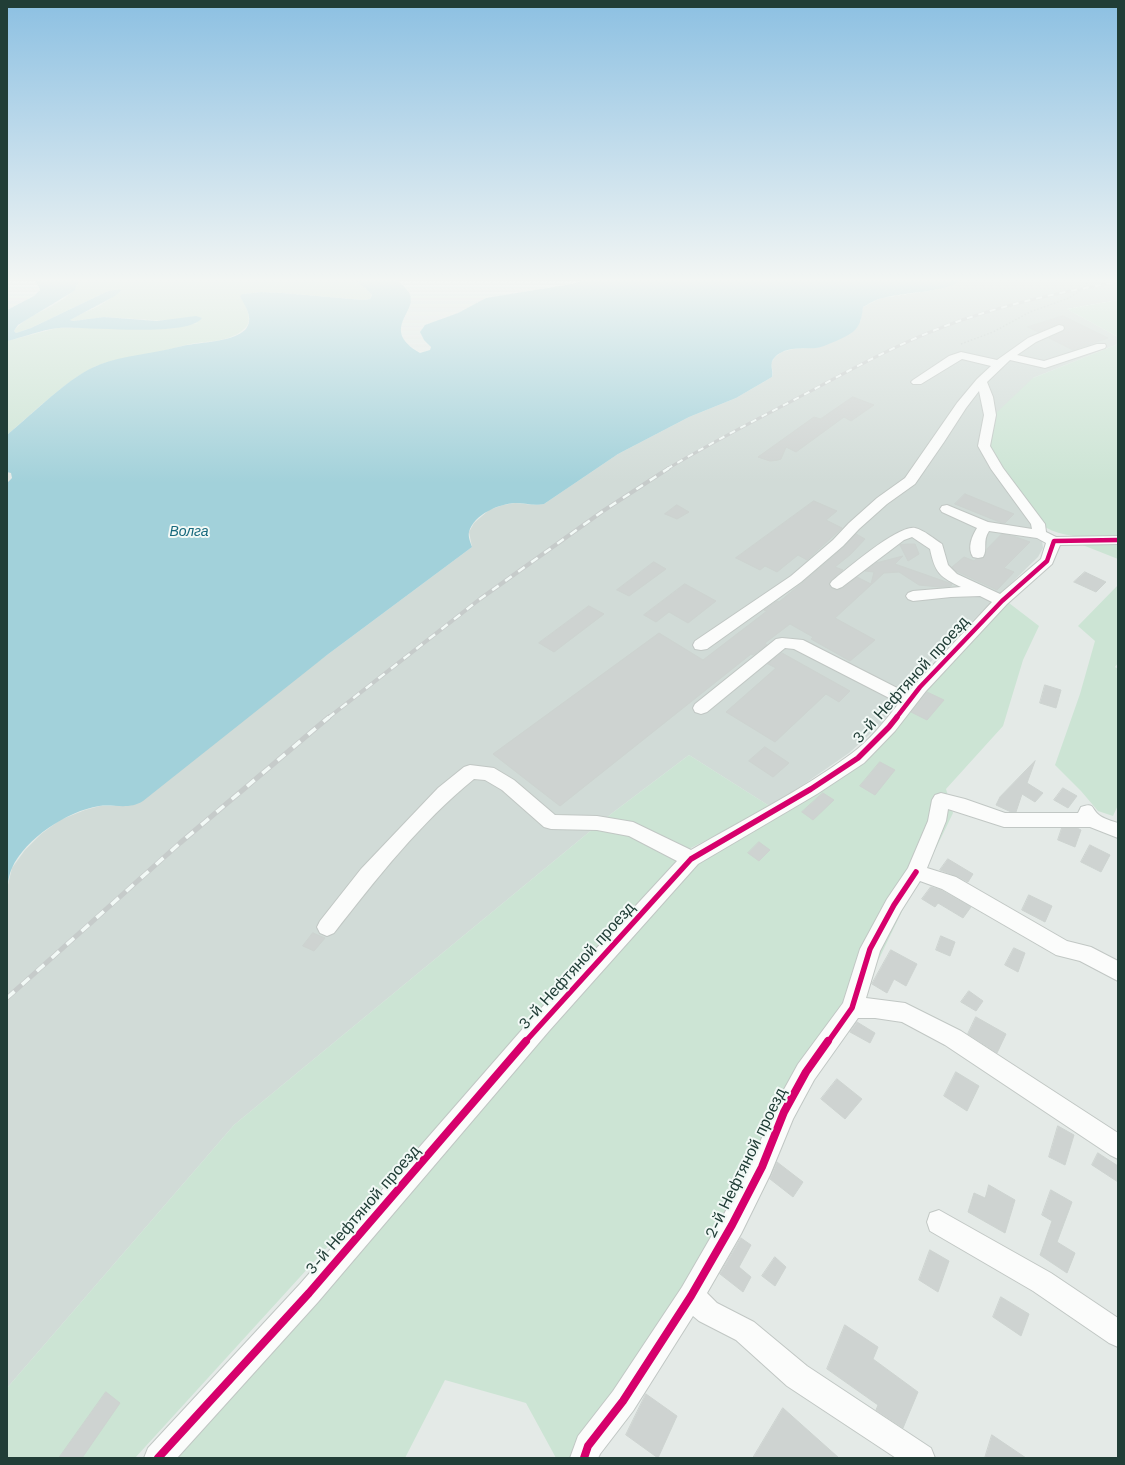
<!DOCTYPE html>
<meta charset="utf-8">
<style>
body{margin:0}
#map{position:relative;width:1125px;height:1465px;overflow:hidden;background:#e4eae7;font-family:"Work Sans",sans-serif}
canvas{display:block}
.frame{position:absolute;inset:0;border:8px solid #213e37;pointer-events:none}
</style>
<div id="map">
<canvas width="1125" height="1465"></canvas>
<div class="frame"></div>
</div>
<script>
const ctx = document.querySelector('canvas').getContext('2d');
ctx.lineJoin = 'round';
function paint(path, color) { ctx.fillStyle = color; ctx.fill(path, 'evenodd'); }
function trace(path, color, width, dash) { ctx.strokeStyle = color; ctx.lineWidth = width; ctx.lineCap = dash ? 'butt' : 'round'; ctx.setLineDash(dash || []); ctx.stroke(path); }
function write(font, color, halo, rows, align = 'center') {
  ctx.font = font + ' "Work Sans",sans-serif'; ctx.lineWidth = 4; ctx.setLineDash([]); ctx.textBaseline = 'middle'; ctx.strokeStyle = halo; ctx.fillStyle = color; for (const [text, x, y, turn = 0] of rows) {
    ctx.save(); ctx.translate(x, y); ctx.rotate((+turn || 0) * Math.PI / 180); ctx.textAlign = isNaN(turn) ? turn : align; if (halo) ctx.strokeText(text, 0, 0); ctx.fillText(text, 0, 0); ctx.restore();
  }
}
paint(new Path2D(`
 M 965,278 L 1118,278 L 1118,300 L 1067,309 L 1118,337 L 1118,344 L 1033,378 L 1040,524 L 1043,548 L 1038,557 L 910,682 L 881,724 L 849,753 L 771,807 L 689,755 L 611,814 L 234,1125 L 7,1388 L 7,889 L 12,868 L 25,850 L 41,834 L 60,820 L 85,810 L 100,806 L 114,806 L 327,655 L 468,550 L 472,547 L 469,532 L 474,523 L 489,510 L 503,505 L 515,503 L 535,505 L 544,504 L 618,454 L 689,417 L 736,398 L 772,377 L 773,374 L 771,363 L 775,357 L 782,352 L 793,349 L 820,347 L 860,322 L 863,307 L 881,298 L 929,291 L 953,284 Z`), '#d1dbd7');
paint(new Path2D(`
 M 81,278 L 353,278 L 366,289 L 372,295 L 370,299 L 363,300 L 283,293 L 261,292 L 242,294 C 244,305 256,321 243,330 C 229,342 208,341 191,344 C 180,346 169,350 158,352 C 140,356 120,358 102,364 C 73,373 31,415 7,435 L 7,341 L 57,328 L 168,328 L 198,323 L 104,317 L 73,321 L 70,319 L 99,306 L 121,291 L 120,289 L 108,291 L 31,328 L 16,333 L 14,331 C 30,310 72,305 81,278 Z
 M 1118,300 L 1118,337 L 1067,309 Z
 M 1118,344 L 1118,536 C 1093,538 1061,539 1040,524 L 992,454 L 989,447 L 989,439 L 996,413 L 1033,378 Z
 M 1075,542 L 1118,543 L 1118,559 Z
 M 1118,585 L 1118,663 L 1115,667 L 1118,669 L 1118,805 L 1113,816 L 1098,811 L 1081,791 L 1055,765 L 1080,694 L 1095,641 L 1078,626 Z
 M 1009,603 L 1039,626 L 1023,660 L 1003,726 L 946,789 L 953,813 L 924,873 L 905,905 L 862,994 L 592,1458 L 556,1458 L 526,1403 L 445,1380 L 405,1458 L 170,1458 L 699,863 L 815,793 L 925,688 Z
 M 689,755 L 771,807 L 691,848 L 135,1458 L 7,1458 L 7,1388 L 234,1125 L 611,814 Z`), '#cce4d4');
paint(new Path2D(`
 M 37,278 L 81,278 L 74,291 L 18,325 L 14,331 L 16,333 L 31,328 L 108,291 L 120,289 L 121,291 L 115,296 L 70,320 L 73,321 L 104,317 L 157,321 L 196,316 L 202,318 C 188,338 84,326 58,328 C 41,330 24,337 7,341 L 7,310 L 34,296 L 40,290 L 36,281 Z
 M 353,278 L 401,278 L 398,281 C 402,285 408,289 410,295 C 417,312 380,330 420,353 L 430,350 L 431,347 L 424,340 L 420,332 L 425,325 L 458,313 L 486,298 L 572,284 L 579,282 L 584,278 L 965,278 C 943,294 908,291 883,298 C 876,299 869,304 863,307 C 862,315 861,324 855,330 C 851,335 822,348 816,348 C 803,349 786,346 775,357 C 768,364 774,370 772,377 L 736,398 L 689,417 L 618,454 L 544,504 C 534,506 525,503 515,503 C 499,504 474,514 469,532 C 468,536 470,542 472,547 L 468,550 L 327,655 L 143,801 C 129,810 115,804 99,806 C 67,811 25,839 12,868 C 9,874 8,883 7,889 L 7,483 L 12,478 L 11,473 L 7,472 L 7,435 C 33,414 70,375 101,364 C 125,355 153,354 178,347 C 196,342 231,343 245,330 C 255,319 245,306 240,296 L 242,294 L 261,292 L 283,293 L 363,300 L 370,299 L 372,295 L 366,289 Z`), '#a2d1da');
const building = new Path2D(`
 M 1063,316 L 1108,338 L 1073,350 L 1049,338 L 1064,331 L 1065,327 L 1063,325 L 1058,324 L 1038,332 L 1028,327 Z
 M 853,397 L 874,405 L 851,421 L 844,417 L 796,452 L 786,447 L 781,459 L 778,460 L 770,461 L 758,457 L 814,417 L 820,419 Z
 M 965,494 L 1014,514 L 1005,523 L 1002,523 L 955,504 Z
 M 814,501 L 837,511 L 826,520 L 842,528 L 807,560 L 798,555 L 777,572 L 765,566 L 760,570 L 736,558 Z
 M 677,505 L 689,512 L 677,519 L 665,514 Z
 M 856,534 L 865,539 L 851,554 L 835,567 L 843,570 L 829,583 L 831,588 L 836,590 L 843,588 L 857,577 L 871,584 L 874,572 L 865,571 L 876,563 L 903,556 L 895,564 L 952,584 L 951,586 L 939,587 L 919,585 L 899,572 L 884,573 L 835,618 L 875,640 L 850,661 L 811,639 L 813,637 L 790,624 L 765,643 L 767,645 L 753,655 L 751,654 L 560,806 L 493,754 L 659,633 L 703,660 L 767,611 L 764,610 L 777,601 L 779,602 L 802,583 L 844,547 Z
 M 1002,534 L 1016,537 L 1030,542 L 1004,568 L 1014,572 L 997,590 L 956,571 L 952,567 L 964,557 L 974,561 L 976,559 L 983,558 L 987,549 Z
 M 909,544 L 915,544 L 919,554 L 908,561 L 900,545 Z
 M 654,562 L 666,569 L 629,596 L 617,590 Z
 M 1085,572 L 1106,582 L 1096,592 L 1074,582 Z
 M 685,584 L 716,601 L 688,623 L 669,612 L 656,622 L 644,615 Z
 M 589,606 L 604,614 L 554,652 L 539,643 Z
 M 782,653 L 850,691 L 839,702 L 826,694 L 775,742 L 726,712 L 776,668 L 768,664 Z
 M 1045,685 L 1061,690 L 1056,708 L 1040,703 Z
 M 927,692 L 944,700 L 927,720 L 911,712 Z
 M 765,747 L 789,763 L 773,777 L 749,761 Z
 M 1035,761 L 1027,783 L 1043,793 L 1035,802 L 1022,794 L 1016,812 L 1011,812 L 996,805 L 1000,797 Z
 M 880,762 L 895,770 L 875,795 L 860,786 Z
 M 1063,788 L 1077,796 L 1068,808 L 1054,800 Z
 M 823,793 L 834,800 L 813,820 L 802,812 Z
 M 1062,828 L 1077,828 L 1081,830 L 1075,847 L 1058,840 Z
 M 759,842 L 770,850 L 759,861 L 748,853 Z
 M 1090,845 L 1110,855 L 1101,872 L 1081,862 Z
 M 948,859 L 973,874 L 968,882 L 956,876 L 940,870 Z
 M 931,887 L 941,890 L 971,907 L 963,918 L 938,903 L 935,907 L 922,899 Z
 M 1029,895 L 1052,906 L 1045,922 L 1022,910 Z
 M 313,933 L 325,938 L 314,951 L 303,946 Z
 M 941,936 L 955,942 L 950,956 L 936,950 Z
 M 1014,948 L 1025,953 L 1018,972 L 1005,965 Z
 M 891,950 L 917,964 L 906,986 L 894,979 L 887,993 L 872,984 Z
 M 969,991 L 983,1001 L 976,1011 L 961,1002 Z
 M 976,1017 L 1006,1034 L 997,1053 L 968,1034 Z
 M 857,1022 L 875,1033 L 870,1043 L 850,1032 Z
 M 956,1072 L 979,1086 L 967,1111 L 944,1096 Z
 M 837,1079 L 862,1099 L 845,1119 L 821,1099 Z
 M 1058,1126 L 1074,1135 L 1065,1165 L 1049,1157 Z
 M 1098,1153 L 1118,1166 L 1118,1182 L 1092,1165 Z
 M 777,1162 L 803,1182 L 793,1197 L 770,1179 Z
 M 989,1185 L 1015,1200 L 1005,1233 L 968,1212 L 974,1193 L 985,1198 Z
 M 1051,1190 L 1072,1202 L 1057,1242 L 1075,1253 L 1067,1273 L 1040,1255 L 1052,1221 L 1042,1215 Z
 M 741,1238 L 751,1245 L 739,1267 L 751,1277 L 743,1292 L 720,1274 Z
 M 930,1250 L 949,1261 L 938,1292 L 919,1280 Z
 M 775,1257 L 786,1267 L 775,1286 L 762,1276 Z
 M 1001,1297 L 1029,1314 L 1021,1336 L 993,1317 Z
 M 845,1325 L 878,1347 L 873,1359 L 918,1392 L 903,1428 L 876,1410 L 878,1405 L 827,1369 Z
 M 106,1392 L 120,1403 L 82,1458 L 59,1458 Z
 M 646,1394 L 677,1416 L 658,1458 L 626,1435 Z
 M 783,1408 L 839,1458 L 753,1458 Z
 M 992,1435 L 1026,1458 L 985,1458 Z`);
paint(building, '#ced3d1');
trace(building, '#cdd3d0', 1);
const minor = new Path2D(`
 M 1059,325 L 1063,326 L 1064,328 L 1063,330 L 1036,342 L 1017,355 L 1044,361 L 1097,344 L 1105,344 L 1106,346 L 1105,348 L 1045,368 L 1010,360 L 987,382 L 993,397 L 996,415 L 990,446 L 1003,468 L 1045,524 L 1046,532 L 1056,537 L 1118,536 L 1118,544 L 1060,545 L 1052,564 L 1007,604 L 926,691 L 895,731 L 864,763 L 817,794 L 698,864 L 549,1031 L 318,1302 L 177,1458 L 144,1458 L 148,1448 L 300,1284 L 533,1017 L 677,861 L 629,836 L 597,830 L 551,829 L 544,827 L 502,790 L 485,780 L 474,779 C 421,822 376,879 334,933 L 327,936 L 320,933 L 317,927 L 320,921 L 361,869 L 438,788 L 464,767 L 470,765 L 494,768 L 514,780 L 555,815 L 597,816 L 633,822 L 691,850 C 744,819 801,791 851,754 C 869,741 885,721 899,703 L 794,649 L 785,648 L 707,712 L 701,714 L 695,712 L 693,708 L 695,704 L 776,639 L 782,638 L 803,640 L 907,693 L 992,602 L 980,596 L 951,597 L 913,601 L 908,599 L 906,596 L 908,593 L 913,591 L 961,587 C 940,577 935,573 930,549 L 912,537 L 904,540 L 842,587 L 837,589 L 832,587 L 830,584 L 832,581 C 847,569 898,525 915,528 C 924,530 934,539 942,544 L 948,565 L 957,574 L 1000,594 L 1041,559 L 1046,543 L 1037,538 L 989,531 C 982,541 988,549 983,557 L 978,558 L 973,557 C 967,548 972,536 977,528 L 942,512 L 940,509 L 942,506 L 947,505 L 988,522 L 1032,529 L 1031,524 L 991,469 L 978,446 L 984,415 L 979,391 L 966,408 L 944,442 L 915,484 L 887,504 L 859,529 L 843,546 L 801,582 L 707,649 L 701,650 L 695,649 L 693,645 L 695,641 L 791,576 L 833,540 L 849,523 L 877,498 L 905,478 L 957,403 L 977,379 L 991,366 L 962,359 L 921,384 L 913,384 L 911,382 L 913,380 L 949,356 L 961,352 L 997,360 L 1028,338 Z
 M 941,793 L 965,799 L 1005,813 L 1078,813 L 1081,807 C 1095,802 1091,809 1099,815 C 1104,819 1112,821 1118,823 L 1118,838 L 1090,827 L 1004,827 L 948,809 L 946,821 L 927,868 L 956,877 L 1067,941 L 1091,947 L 1118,961 L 1118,981 L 1080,961 L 1056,955 L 942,889 L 920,881 L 901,911 L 880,951 L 866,998 L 905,1003 L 961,1031 L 1118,1133 L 1118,1159 L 1110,1155 L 945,1045 L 902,1022 L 875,1018 L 858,1018 L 814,1080 L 793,1119 L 770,1175 L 741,1234 L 707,1293 L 717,1303 L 754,1322 L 807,1366 L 931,1448 L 935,1458 L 896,1458 L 787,1386 L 736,1340 L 699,1321 L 693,1316 L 633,1411 L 600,1454 L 598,1458 L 570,1458 L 578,1436 L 613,1391 L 682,1287 L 723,1216 L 753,1159 L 776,1104 L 798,1064 L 843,1003 L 860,949 L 887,899 L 908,868 L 928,821 L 932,800 L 935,795 Z
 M 939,1210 L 1051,1273 L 1118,1318 L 1118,1347 L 1109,1343 L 1033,1291 L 930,1231 L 927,1222 L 930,1213 Z`);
trace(minor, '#c1c7c4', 2);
trace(new Path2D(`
 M 961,344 L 993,332 L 1030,312 L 1069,298 L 1084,288 L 1088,278`), '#c0cac7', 1.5, [1.5, 2]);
paint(minor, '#fbfcfb');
const railFar2 = new Path2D(`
 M 667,469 C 714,441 763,416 811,391 C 861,364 911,337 965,319 C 1015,302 1066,291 1118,282`);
const railFar1 = new Path2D(`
 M 328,718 L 480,599 L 603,511 L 669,468`);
const rail = new Path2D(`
 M 7,998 L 180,843 L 329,717`);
trace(railFar2, '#c6cbca', 3);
trace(railFar1, '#c6cbca', 4);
trace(rail, '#c6cbca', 5);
trace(railFar2, '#f2f9f6', 2, [6]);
trace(railFar1, '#f2f9f6', 2.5, [8]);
trace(rail, '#f2f9f6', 3.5, [10]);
trace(new Path2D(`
 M 896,718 L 920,687 L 1002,601 L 1047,561 L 1054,541 L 1118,540`), '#d6006c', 4.5);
trace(new Path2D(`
 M 525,1042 L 691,859 L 811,789 L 858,758 L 889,727 L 897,717
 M 828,1042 L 852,1008 L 870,949 L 894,905 L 916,872`), '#d6006c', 5.5);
trace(new Path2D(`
 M 158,1458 L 309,1293 L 526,1041
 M 584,1458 L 588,1446 L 623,1401 L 691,1296 L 732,1225 L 762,1167 L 784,1112 L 806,1072 L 828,1041`), '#d6006c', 8);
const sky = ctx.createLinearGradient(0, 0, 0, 483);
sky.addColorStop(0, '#8cc0e2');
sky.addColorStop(0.58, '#f3f6f4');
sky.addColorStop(1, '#f3f6f400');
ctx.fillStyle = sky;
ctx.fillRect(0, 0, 1125, 483);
write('italic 14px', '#18697d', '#f2f9f6', [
 ["Волга",189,532]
]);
write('16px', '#213e37', '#f2f9f6', [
 ["3-й Нефтяной проезд",911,680,-48],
 ["3-й Нефтяной проезд",577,966,-48],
 ["2-й Нефтяной проезд",746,1163,-64],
 ["3-й Нефтяной проезд",363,1210,-49]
]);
</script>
